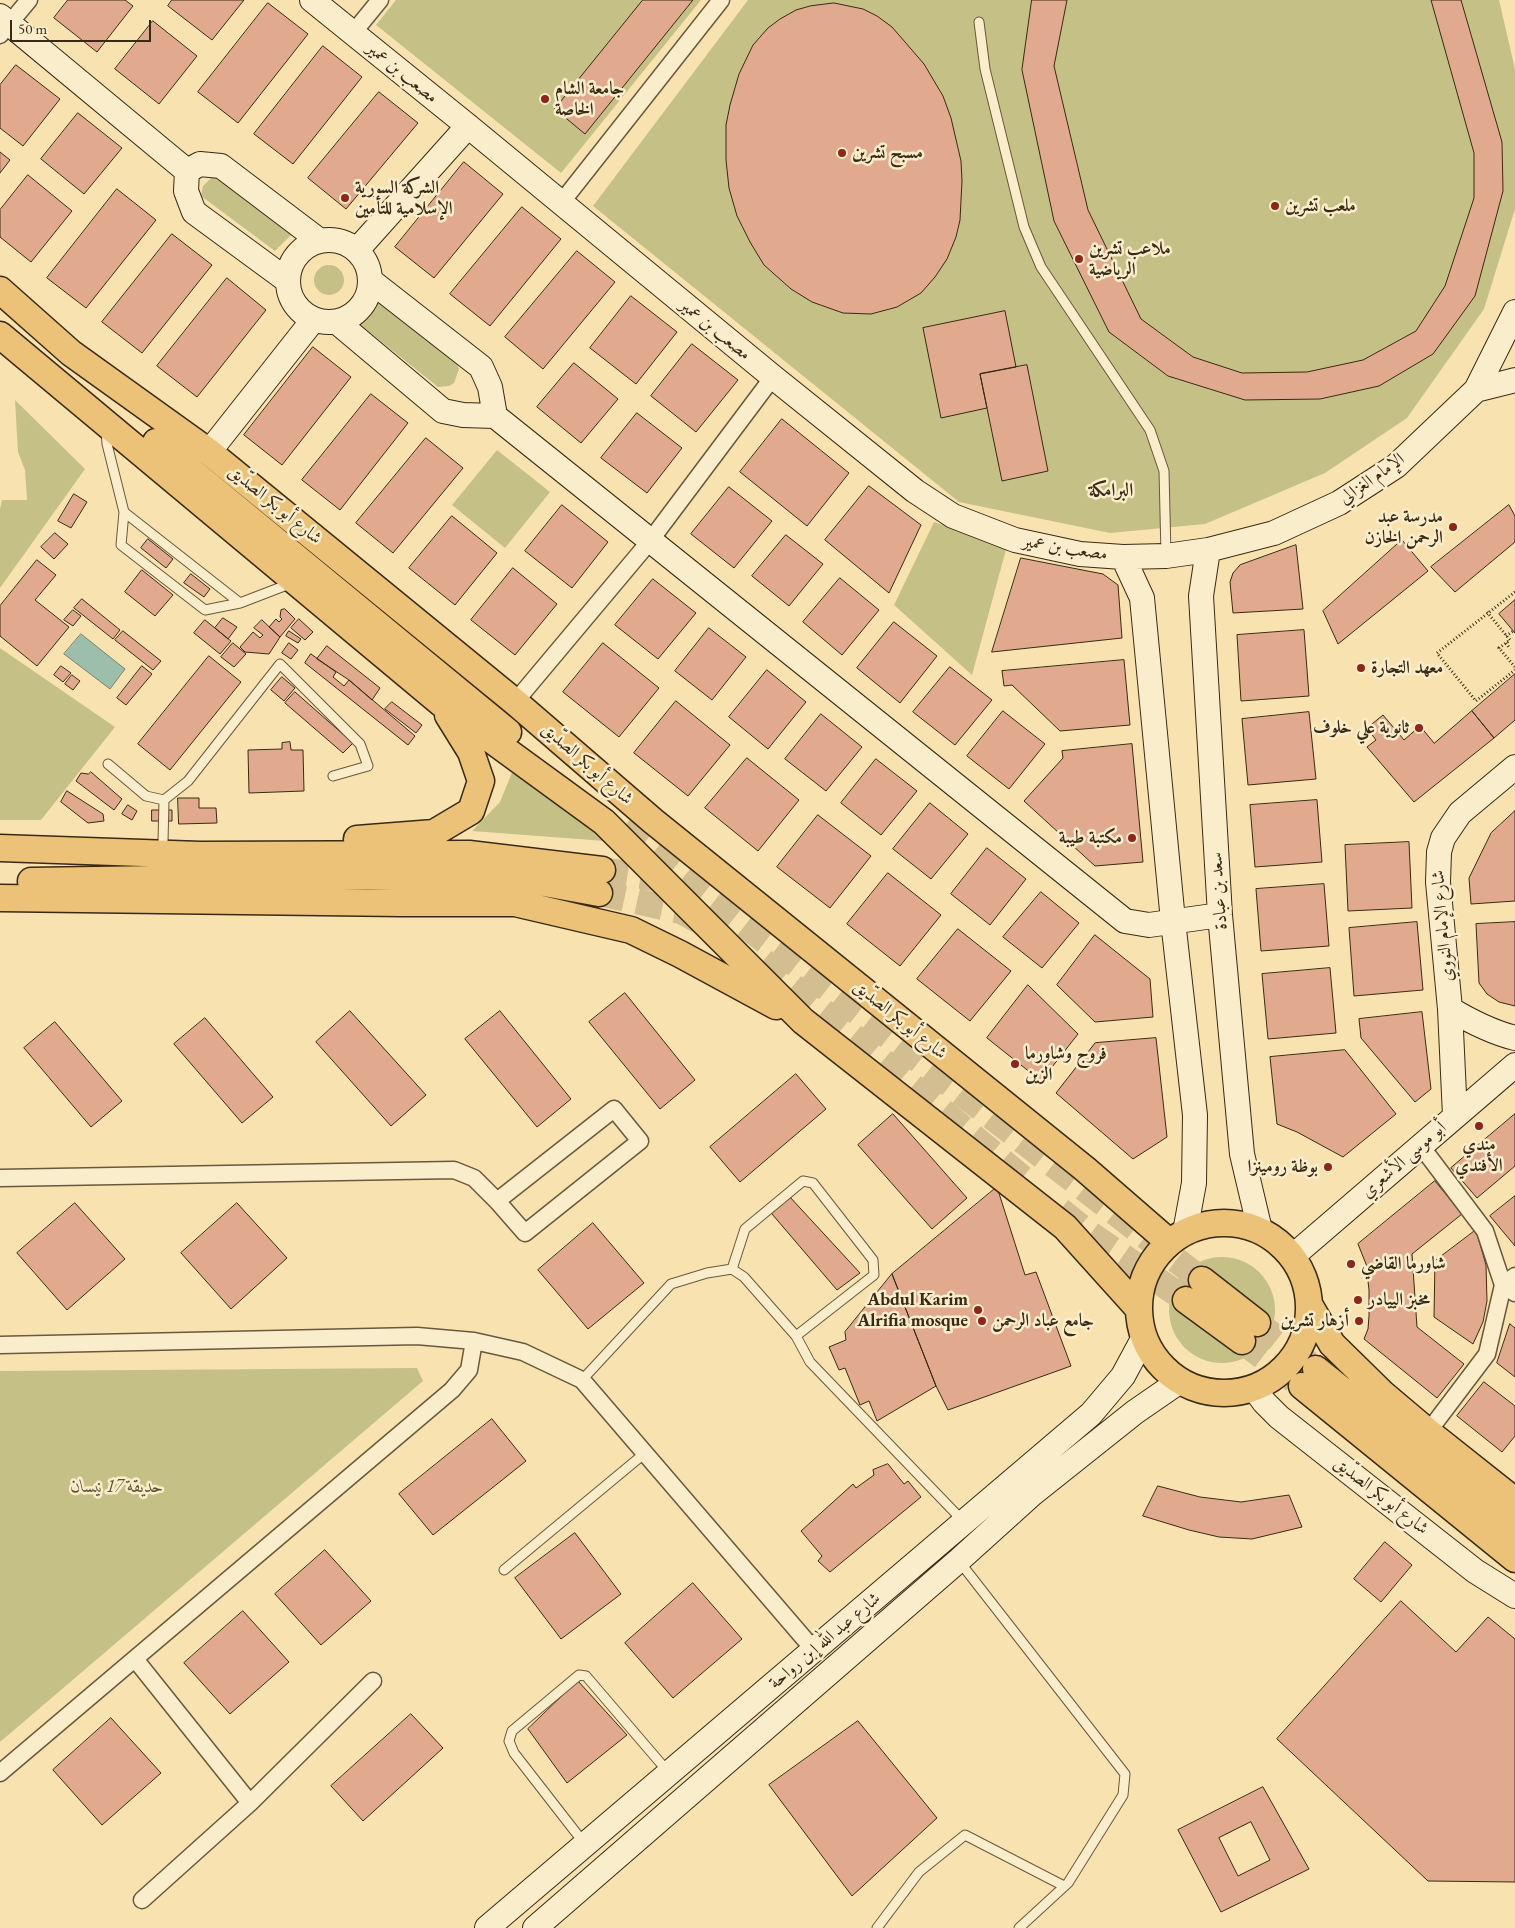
<!DOCTYPE html>
<meta charset="utf-8">
<style>
body{margin:0}
#map{position:relative;width:1515px;height:1928px;overflow:hidden;background:#f8e3b0;font-family:"EB Garamond",serif}
canvas{display:block}
.scale{position:absolute;left:10px;top:20px;width:141px;height:22px;box-sizing:border-box;border:2px solid #392a15;border-top:0;padding-left:6px;font-size:15px;line-height:18px;white-space:nowrap;color:#392a15;-webkit-text-stroke:4px #faedcc;paint-order:stroke}
</style>
<div id="map">
<canvas width="1515" height="1928"></canvas>
<div class="scale">50 m</div>
</div>
<script>
const ctx = document.querySelector('canvas').getContext('2d');
ctx.lineJoin = 'round';
function paint(path, color) { ctx.fillStyle = color; ctx.fill(path, 'evenodd'); }
function trace(path, color, width, dash) { ctx.strokeStyle = color; ctx.lineWidth = width; ctx.lineCap = dash ? 'butt' : 'round'; ctx.setLineDash(dash || []); ctx.stroke(path); }
function write(font, color, halo, rows, align = 'center') {
  ctx.font = font + ' "EB Garamond",Amiri,serif'; ctx.lineWidth = 5; ctx.setLineDash([]); ctx.textBaseline = 'middle'; ctx.strokeStyle = halo; ctx.fillStyle = color; for (const [text, x, y, turn = 0] of rows) {
    ctx.save(); ctx.translate(x, y); ctx.rotate((+turn || 0) * Math.PI / 180); ctx.textAlign = isNaN(turn) ? turn : align; if (halo) ctx.strokeText(text, 0, 0); ctx.fillText(text, 0, 0); ctx.restore();
  }
}
paint(new Path2D(`
 M 396,0 L 701,0 L 561,173 L 376,25 Z
 M 748,0 L 1499,0 L 1515,69 L 1515,209 L 1484,309 L 1407,418 L 1325,473 L 1205,524 L 1110,533 L 959,502 L 593,206 Z
 M 212,177 L 221,177 L 293,233 L 275,251 L 201,196 L 203,186 Z
 M314 280a15 15 0 1 1 30 0a15 15 0 1 1-30 0Z
 M 377,300 L 456,362 L 459,369 L 454,383 L 449,386 L 438,387 L 358,323 Z
 M 15,400 L 85,469 L 0,588 L 0,509 L 2,500 L 27,500 L 25,470 L 18,452 Z
 M 497,450 L 550,492 L 505,548 L 452,505 Z
 M 934,522 L 1007,546 L 972,675 L 894,605 Z
 M 0,648 L 115,727 L 41,820 L 0,820 Z
 M 513,770 L 605,841 L 472,831 L 500,802 Z
 M1169 1310a53 53 0 1 1 106 0a53 53 0 1 1-106 0Z
 M 417,1368 L 423,1381 L 0,1742 L 0,1371 Z`), '#c5c186');
const water = new Path2D(`
 M 81,634 L 125,669 L 110,689 L 64,654 Z`);
paint(water, '#9dbeab');
trace(water, '#75836f', 1);
const building = new Path2D(`
 M 68,0 L 125,0 L 133,6 L 97,52 L 54,18 Z
 M 172,0 L 244,0 L 212,40 L 168,6 Z
 M 643,0 L 693,0 L 585,134 L 555,109 Z
 M 1032,0 L 1067,0 L 1054,66 L 1088,210 L 1141,319 L 1193,357 L 1242,373 L 1307,372 L 1363,360 L 1416,331 L 1445,286 L 1474,198 L 1474,153 L 1431,0 L 1461,0 L 1502,142 L 1503,191 L 1475,296 L 1433,354 L 1379,386 L 1320,399 L 1245,400 L 1168,376 L 1109,332 L 1054,221 L 1022,70 Z
 M 268,3 L 308,34 L 238,123 L 198,92 Z
 M 834,3 L 863,9 L 877,16 L 892,27 L 924,64 L 943,96 L 951,118 L 961,161 L 962,181 L 960,220 L 956,237 L 947,259 L 935,277 L 921,293 L 897,307 L 871,314 L 843,313 L 812,302 L 791,289 L 764,265 L 750,242 L 737,216 L 729,188 L 726,160 L 726,125 L 730,105 L 739,74 L 753,45 L 768,28 L 780,19 L 796,10 L 810,6 Z
 M 153,21 L 197,56 L 159,104 L 115,69 Z
 M 323,46 L 362,77 L 293,164 L 254,134 Z
 M 16,65 L 60,99 L 23,146 L 0,128 L 0,85 Z
 M 379,92 L 418,123 L 346,209 L 308,178 Z
 M 78,113 L 122,148 L 84,194 L 41,159 Z
 M 0,152 L 10,160 L 0,173 Z
 M 464,162 L 503,194 L 434,278 L 395,247 Z
 M 28,175 L 72,211 L 31,262 L 0,237 L 0,210 Z
 M 117,189 L 156,220 L 86,308 L 47,278 Z
 M 522,207 L 561,239 L 490,326 L 450,294 Z
 M 172,234 L 212,265 L 142,353 L 102,322 Z
 M 577,251 L 615,282 L 543,369 L 505,337 Z
 M 227,278 L 266,310 L 197,397 L 157,366 Z
 M 631,296 L 677,332 L 636,384 L 590,348 Z
 M 1005,311 L 1016,367 L 980,374 L 987,408 L 941,418 L 923,328 Z
 M 692,344 L 738,380 L 696,432 L 651,396 Z
 M 313,347 L 351,377 L 282,465 L 244,435 Z
 M 574,363 L 618,399 L 581,443 L 537,407 Z
 M 1027,365 L 1048,471 L 1002,481 L 980,374 Z
 M 371,394 L 408,423 L 340,510 L 302,480 Z
 M 637,413 L 682,448 L 647,493 L 601,458 Z
 M 782,419 L 849,473 L 807,526 L 740,472 Z
 M 426,438 L 463,468 L 393,553 L 356,523 Z
 M 869,486 L 921,525 L 889,593 L 825,540 Z
 M 729,487 L 772,521 L 734,568 L 691,534 Z
 M 74,494 L 87,502 L 71,528 L 58,521 Z
 M 562,505 L 608,542 L 572,588 L 525,551 Z
 M 1509,505 L 1515,516 L 1515,542 L 1455,592 L 1431,567 Z
 M 452,516 L 497,553 L 455,605 L 409,568 Z
 M 55,533 L 68,544 L 54,559 L 41,547 Z
 M 786,535 L 823,564 L 789,606 L 752,576 Z
 M 148,539 L 173,559 L 166,568 L 141,548 Z
 M 1402,540 L 1428,571 L 1338,644 L 1323,611 Z
 M 1296,545 L 1303,609 L 1233,613 L 1230,582 L 1233,573 L 1240,565 Z
 M 1021,558 L 1103,574 L 1118,585 L 1122,638 L 992,652 Z
 M 37,560 L 56,575 L 35,600 L 69,627 L 37,666 L 0,636 L 0,606 Z
 M 513,568 L 557,604 L 515,655 L 471,620 Z
 M 142,570 L 173,595 L 155,616 L 125,592 Z
 M 191,574 L 210,589 L 204,597 L 184,583 Z
 M 840,578 L 879,610 L 842,655 L 803,622 Z
 M 653,579 L 696,613 L 658,659 L 615,625 Z
 M 82,599 L 120,630 L 113,639 L 74,608 Z
 M 1515,600 L 1515,633 L 1499,614 Z
 M 285,609 L 295,619 L 280,637 L 269,627 L 276,619 L 279,622 L 282,619 L 280,617 L 281,610 Z
 M 73,610 L 81,616 L 73,626 L 64,620 Z
 M 223,618 L 237,627 L 228,639 L 215,628 Z
 M 299,619 L 313,632 L 305,640 L 291,628 Z
 M 205,620 L 231,641 L 220,654 L 194,633 Z
 M 262,620 L 280,637 L 269,654 L 245,652 L 240,647 L 253,632 L 260,638 L 263,635 L 254,628 Z
 M 894,622 L 937,656 L 900,703 L 857,668 Z
 M 709,628 L 746,657 L 712,700 L 675,671 Z
 M 1304,630 L 1309,696 L 1241,701 L 1237,635 Z
 M 123,631 L 161,661 L 153,670 L 115,640 Z
 M 289,631 L 301,639 L 298,643 L 286,636 Z
 M 233,643 L 246,654 L 234,667 L 221,657 Z
 M 289,643 L 298,650 L 291,659 L 282,653 Z
 M 603,643 L 659,688 L 619,737 L 563,692 Z
 M 327,646 L 380,688 L 372,700 L 349,680 L 317,659 Z
 M 311,654 L 336,672 L 333,677 L 344,686 L 349,680 L 415,736 L 408,745 L 305,663 Z
 M 209,656 L 241,682 L 170,770 L 138,744 Z
 M 1124,660 L 1130,725 L 1060,731 L 1012,685 L 1004,686 L 1002,671 Z
 M 61,666 L 71,673 L 63,682 L 54,675 Z
 M 142,666 L 152,674 L 126,705 L 117,698 Z
 M 950,667 L 992,700 L 955,745 L 913,712 Z
 M 767,670 L 806,702 L 768,749 L 729,717 Z
 M 1515,674 L 1515,720 L 1494,738 L 1472,711 Z
 M 72,675 L 80,681 L 73,690 L 65,684 Z
 M 282,677 L 295,688 L 284,701 L 271,690 Z
 M 295,692 L 353,743 L 343,753 L 285,703 Z
 M 676,701 L 730,745 L 688,796 L 634,753 Z
 M 392,702 L 422,725 L 416,733 L 385,709 Z
 M 1003,711 L 1045,744 L 1009,789 L 967,756 Z
 M 1472,711 L 1494,738 L 1414,802 L 1367,747 L 1376,740 L 1367,728 L 1383,715 L 1404,740 L 1420,726 L 1434,743 Z
 M 1309,712 L 1316,779 L 1248,785 L 1242,719 Z
 M 821,714 L 862,747 L 826,791 L 785,759 Z
 M 290,742 L 291,750 L 303,750 L 304,791 L 249,793 L 248,750 L 282,749 L 282,743 Z
 M 1132,744 L 1143,862 L 1095,866 L 1024,801 L 1063,758 L 1062,751 Z
 M 747,758 L 799,800 L 758,851 L 705,808 Z
 M 876,759 L 917,791 L 881,835 L 841,803 Z
 M 91,772 L 122,799 L 114,810 L 76,781 L 81,773 L 88,774 Z
 M 67,791 L 103,814 L 104,821 L 88,823 L 61,802 Z
 M 178,798 L 199,798 L 199,808 L 216,808 L 217,823 L 179,824 Z
 M 1317,800 L 1322,862 L 1255,867 L 1250,805 Z
 M 930,803 L 968,834 L 931,879 L 893,849 Z
 M 128,805 L 137,811 L 132,820 L 122,814 Z
 M 152,810 L 172,810 L 172,821 L 152,821 Z
 M 1515,811 L 1515,901 L 1471,904 L 1469,878 L 1491,833 Z
 M 818,815 L 871,856 L 830,908 L 777,867 Z
 M 1409,842 L 1412,908 L 1348,911 L 1345,845 Z
 M 987,848 L 1026,879 L 990,925 L 951,894 Z
 M 888,873 L 941,915 L 900,966 L 847,924 Z
 M 1324,884 L 1329,946 L 1261,951 L 1256,889 Z
 M 1041,892 L 1079,923 L 1042,968 L 1003,937 Z
 M 1417,922 L 1423,990 L 1354,996 L 1349,928 Z
 M 1515,922 L 1515,1006 L 1499,1002 L 1487,994 L 1479,983 L 1476,924 Z
 M 958,929 L 1011,971 L 970,1021 L 917,979 Z
 M 1095,935 L 1150,979 L 1153,1017 L 1095,1022 L 1057,985 Z
 M 1330,968 L 1336,1033 L 1268,1039 L 1262,974 Z
 M 1028,985 L 1078,1034 L 1041,1081 L 987,1038 Z
 M 625,993 L 695,1080 L 660,1109 L 589,1022 Z
 M 350,1011 L 426,1095 L 391,1126 L 316,1042 Z
 M 500,1011 L 571,1099 L 537,1127 L 465,1039 Z
 M 1422,1012 L 1431,1089 L 1415,1102 L 1361,1038 L 1359,1019 Z
 M 205,1018 L 273,1097 L 242,1123 L 174,1044 Z
 M 55,1022 L 122,1101 L 91,1127 L 24,1048 Z
 M 1156,1038 L 1167,1137 L 1133,1159 L 1056,1093 L 1095,1043 Z
 M 1345,1050 L 1396,1114 L 1343,1157 L 1297,1132 L 1277,1124 L 1270,1057 Z
 M 796,1074 L 826,1109 L 740,1182 L 710,1147 Z
 M 893,1114 L 967,1198 L 932,1229 L 858,1145 Z
 M 1515,1114 L 1515,1166 L 1477,1198 L 1451,1168 Z
 M 1435,1181 L 1462,1214 L 1412,1254 L 1417,1327 L 1464,1364 L 1437,1398 L 1364,1339 L 1368,1329 L 1369,1316 L 1369,1290 L 1366,1264 L 1358,1244 Z
 M 997,1187 L 1025,1275 L 1036,1272 L 1071,1366 L 948,1410 L 936,1386 L 892,1274 Z
 M 789,1196 L 860,1273 L 837,1290 L 772,1214 Z
 M 1515,1196 L 1515,1246 L 1490,1216 Z
 M 75,1203 L 125,1259 L 67,1310 L 17,1253 Z
 M 237,1203 L 287,1258 L 231,1309 L 181,1253 Z
 M 593,1223 L 644,1283 L 588,1329 L 538,1270 Z
 M 1476,1230 L 1486,1265 L 1487,1301 L 1483,1322 L 1473,1344 L 1434,1317 L 1435,1261 Z
 M 892,1274 L 936,1386 L 877,1421 L 869,1401 L 860,1405 L 845,1368 L 839,1370 L 829,1347 L 846,1340 L 845,1332 Z
 M 1510,1324 L 1515,1328 L 1515,1377 L 1497,1363 Z
 M 1484,1382 L 1515,1406 L 1515,1436 L 1502,1452 L 1457,1416 Z
 M 492,1419 L 526,1461 L 433,1535 L 399,1494 Z
 M 888,1464 L 904,1484 L 908,1481 L 921,1497 L 830,1572 L 818,1561 L 822,1556 L 801,1531 L 853,1484 L 856,1488 L 874,1475 L 873,1470 Z
 M 1158,1486 L 1200,1497 L 1241,1502 L 1289,1495 L 1302,1527 L 1252,1539 L 1219,1537 L 1189,1530 L 1143,1516 Z
 M 575,1533 L 621,1594 L 561,1639 L 515,1578 Z
 M 1385,1542 L 1412,1565 L 1381,1602 L 1354,1579 Z
 M 325,1550 L 371,1601 L 321,1645 L 275,1594 Z
 M 693,1583 L 742,1639 L 673,1698 L 625,1643 Z
 M 1401,1601 L 1456,1652 L 1488,1617 L 1515,1639 L 1515,1882 L 1428,1881 L 1277,1739 Z
 M 243,1611 L 289,1662 L 230,1714 L 184,1663 Z
 M 578,1681 L 627,1735 L 567,1783 L 528,1729 Z
 M 411,1714 L 443,1748 L 363,1821 L 331,1786 Z
 M 111,1718 L 161,1773 L 102,1825 L 53,1770 Z
 M 858,1721 L 937,1818 L 852,1896 L 769,1785 Z
 M 1263,1787 L 1309,1869 L 1221,1912 L 1178,1830 ZM 1251,1822 L 1270,1860 L 1238,1876 L 1219,1838 Z`);
paint(building, '#e1aa8e');
trace(building, '#392a15', 1);
trace(new Path2D(`
 M 623,828 L 692,884 L 1202,1280
 M 602,870 L 674,881
 M 599,893 L 681,911 L 705,924
 M 763,961 L 1026,1181
 M 1060,1210 L 1086,1231 L 1186,1300
 M 1257,1323 L 1316,1369
 M 1242,1341 L 1302,1386`), '#d2be91', 26, [26, 13]);
const lane = new Path2D(`
 M 979,22 L 985,69 L 1024,227 L 1041,267 L 1150,430 L 1164,471 L 1166,555
 M 106,429 L 107,444 L 124,512 L 240,603 L 292,583
 M 124,512 L 121,545 L 205,610 L 240,603
 M 108,764 L 146,796 L 164,800 L 188,781 L 280,664 L 360,744 L 368,766 L 333,776
 M 163,842 L 164,800
 M 732,1269 L 745,1229 L 803,1181 L 813,1183 L 873,1260 L 874,1275 L 796,1336
 M 582,1380 L 671,1284 L 707,1273 L 732,1269 L 744,1277 L 796,1336 L 810,1362 L 963,1521
 M 959,1561 L 1125,1774 L 1123,1795 L 1068,1883 L 1019,1928
 M 504,1570 L 645,1453
 M 584,1843 L 514,1753 L 509,1741 L 512,1731 L 579,1675 L 586,1676 L 669,1773
 M 877,1928 L 919,1872 L 965,1835 L 1064,1886`);
const street = new Path2D(`
 M 353,33 L 380,0
 M 0,35 L 29,0
 M 561,203 L 721,0
 M 515,702 L 650,541 L 773,377
 M 1421,1146 L 1485,1231 L 1503,1285 L 1487,1354 L 1428,1432
 M 0,1178 L 454,1170 L 474,1178 L 497,1201 L 525,1233 L 640,1141 L 614,1109 L 497,1201
 M 1515,1276 L 1503,1285 L 1515,1293
 M 0,1345 L 417,1336 L 474,1341 L 523,1352 L 582,1380 L 814,1650
 M 135,1659 L 250,1803
 M 0,1773 L 452,1390 L 469,1370 L 474,1341
 M 142,1900 L 250,1803 L 373,1681`);
const secondary = new Path2D(`
 M 312,0 L 468,126 L 773,377 L 915,491 L 953,516 L 1015,540 L 1080,554 L 1123,557 L 1166,556 L 1208,550 L 1274,533 L 1339,503 L 1396,466 L 1476,390 L 1515,312
 M 0,16 L 187,171
 M 187,171 L 200,164 L 221,166 L 320,241
 M 187,171 L 186,191 L 194,212 L 288,281
 M288 281a41 41 0 1 1 82 0a41 41 0 1 1-82 0Z
 M 357,250 L 468,126
 M 371,281 L 481,367 L 490,387 L 495,416
 M 337,322 L 443,411 L 463,415 L 495,416 L 1125,921 L 1149,925 L 1220,915
 M 1476,390 L 1515,380
 M 209,452 L 314,319
 M 1208,550 L 1201,596 L 1220,915 L 1242,1154 L 1260,1230
 M 1123,557 L 1142,598 L 1173,921 L 1195,1115 L 1194,1183 L 1185,1232
 M 1450,1009 C 1470,1021 1491,1032 1515,1038
 M 1455,1116 L 1450,1009 L 1438,882 L 1439,852 L 1443,838 L 1460,813 L 1515,767
 M 1293,1256 L 1515,1065
 M 1254,1388 L 1264,1402 L 1279,1417 L 1475,1571 L 1515,1596
 M 487,1928 L 1091,1414 L 1123,1376 L 1144,1337
 M 535,1928 L 958,1561 L 1032,1494 L 1135,1412 L 1180,1381`);
const primary = new Path2D(`
 M 0,290 L 71,353 L 209,452 L 515,702 L 653,821 L 1085,1169 L 1169,1242
 M 0,335 L 441,703 L 604,822 L 803,1021 L 1065,1227 L 1138,1308
 M 156,442 L 508,732
 M 357,839 L 434,833 L 471,811 L 481,781 L 471,752 L 448,715
 M 0,848 L 200,855 L 469,854 L 602,870
 M 31,881 L 356,876 L 528,880 L 599,893
 M 0,898 L 402,903 L 515,903 L 631,930 L 680,954 L 776,1006
 M1139 1308a85 85 0 1 1 170 0a85 85 0 1 1-170 0Z
 M 1202,1280 L 1257,1323
 M 1186,1300 L 1242,1341
 M 1310,1306 L 1332,1344 L 1383,1394 L 1428,1432 L 1515,1501
 M 1316,1369 L 1515,1530
 M 1302,1386 L 1515,1559`);
trace(lane, '#69583c', 11);
trace(street, '#69583c', 19);
trace(secondary, '#392a15', 26);
trace(primary, '#392a15', 29);
trace(new Path2D(`
 M 1515,592 L 1437,653 L 1476,701 L 1515,670
 M 1487,612 L 1510,640 L 1499,648 L 1515,667
 M 1506,636 L 1513,631
 M 1506,643 L 1510,649`), '#392a15', 3, [1, 2.5]);
trace(lane, '#faedcc', 9);
trace(street, '#faedcc', 16);
trace(secondary, '#faedcc', 24);
trace(primary, '#ecc278', 26);
for (const [x, y, r, color] of [
 [545,99,5,"#8f2418"],
 [842,153,5,"#8f2418"],
 [345,198,5,"#8f2418"],
 [1275,206,5,"#8f2418"],
 [1079,259,5,"#8f2418"],
 [1453,527,5,"#8f2418"],
 [1361,668,5,"#8f2418"],
 [1419,728,5,"#8f2418"],
 [1132,838,5,"#8f2418"],
 [1015,1064,5,"#8f2418"],
 [1479,1126,5,"#8f2418"],
 [1328,1167,5,"#8f2418"],
 [1351,1264,5,"#8f2418"],
 [1358,1300,5,"#8f2418"],
 [978,1310,5,"#8f2418"],
 [982,1321,5,"#8f2418"],
 [1359,1321,5,"#8f2418"]
]) { const dot = new Path2D(); dot.arc(x, y, r, 0, 2 * Math.PI); ctx.fillStyle = color; ctx.fill(dot); trace(dot, '#faedcc', 2); }
write('18px', '#392a15', '#faedcc', [
 ["مصعب بن عمير",402,73,39],
 ["مصعب بن عمير",715,330,39],
 ["الإمام الغزالي",1372,479,-35],
 ["شارع أبو بكر الصدّيق",275,505,39],
 ["مصعب بن عمير",1065,548,9],
 ["شارع أبو بكر الصدّيق",587,764,41],
 ["سعد بن عبادة",1219,891,-94],
 ["شارع الإمام النووي",1443,926,-95],
 ["شارع أبو بكر الصدّيق",900,1020,39],
 ["أبو موسى الأشعري",1404,1160,-41],
 ["شارع أبو بكر الصدّيق",1381,1496,38],
 ["شارع عبد الله إبن رواحة",825,1641,-40]
]);
write('bold 18px', '#392a15', '#faedcc', [
 ["جامعة الشام",555,89],
 ["الخاصة",555,110],
 ["مسبح تشرين",852,153],
 ["الشركة السورية",355,188],
 ["الإسلامية للتأمين",355,209],
 ["ملعب تشرين",1285,206],
 ["ملاعب تشرين",1089,249],
 ["الرياضية",1089,270],
 ["مدرسة عبد",1443,517,"right"],
 ["الرحمن الخازن",1443,538,"right"],
 ["معهد التجارة",1371,668],
 ["ثانوية علي خلوف",1409,728,"right"],
 ["مكتبة طيبة",1122,838,"right"],
 ["فروج وشاورما",1025,1054],
 ["الزين",1025,1075],
 ["مندي",1479,1145,"center"],
 ["الأفندي",1479,1166,"center"],
 ["بوظة رومينزا",1318,1167,"right"],
 ["شاورما القاضي",1361,1264],
 ["Abdul Karim",968,1300,"right"],
 ["Alrifia mosque",968,1321,"right"],
 ["مخبز الييادر",1368,1300],
 ["جامع عباد الرحمن",992,1321],
 ["أزهار تشرين",1349,1321,"right"]
], 'left');
write('italic 18px', '#5c5031', '#faedcc', [
 ["حديقة 17 نيسان",117,1487]
]);
write('bold 19px', '#392a15', '#faedcc', [
 ["البرامكة",1111,491]
]);
</script>
